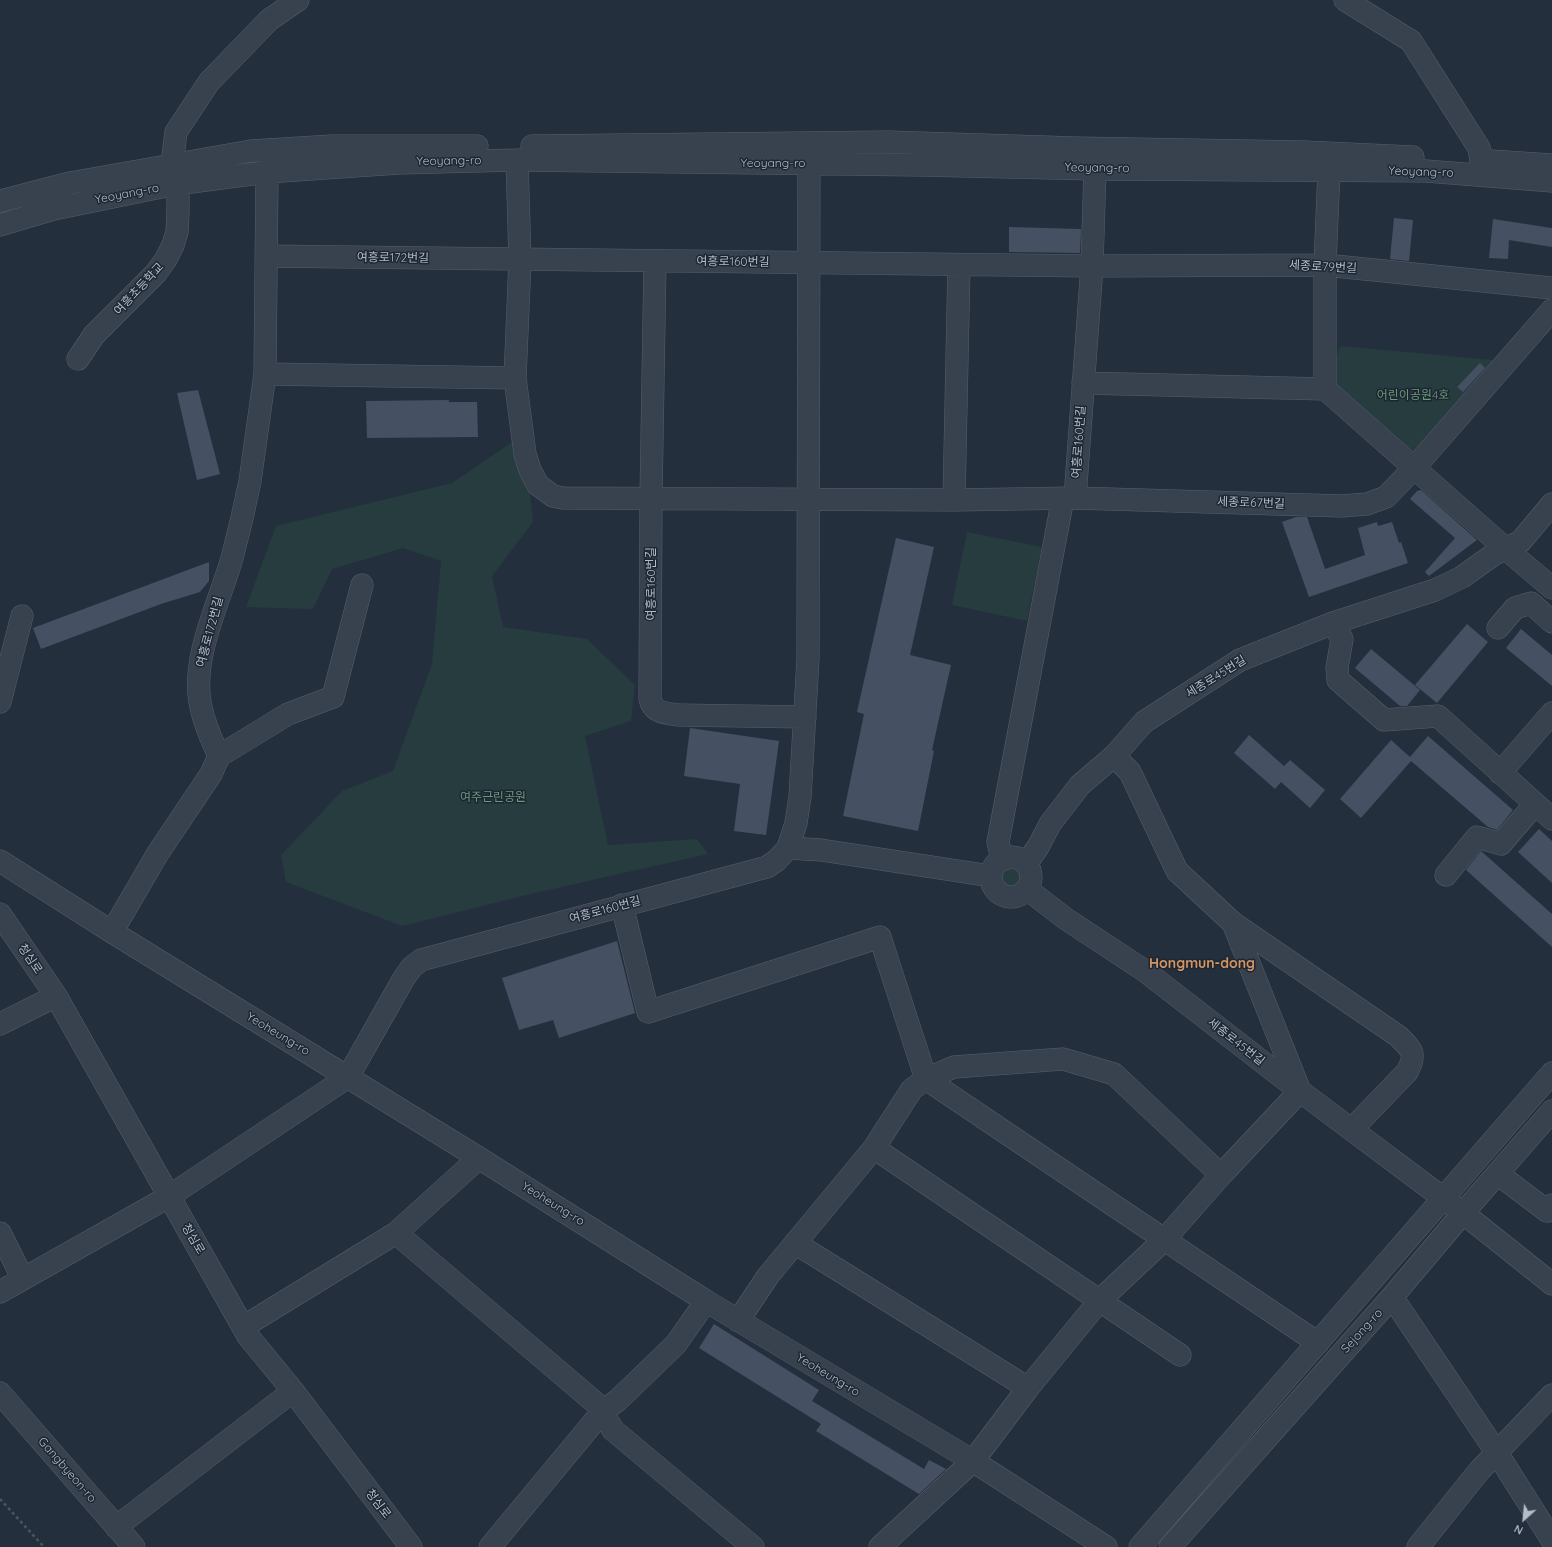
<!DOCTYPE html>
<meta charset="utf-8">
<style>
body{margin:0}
#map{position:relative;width:1552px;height:1547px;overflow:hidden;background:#242f3e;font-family:Quicksand,sans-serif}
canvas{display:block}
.north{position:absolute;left:1504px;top:1499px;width:40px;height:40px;-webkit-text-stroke:3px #1d2633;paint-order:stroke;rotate:207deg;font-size:11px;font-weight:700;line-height:16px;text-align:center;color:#b4bcc9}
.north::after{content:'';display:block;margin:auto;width:14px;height:18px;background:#b4bcc9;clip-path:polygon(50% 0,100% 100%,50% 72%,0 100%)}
</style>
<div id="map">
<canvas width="1552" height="1547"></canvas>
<div class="north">N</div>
</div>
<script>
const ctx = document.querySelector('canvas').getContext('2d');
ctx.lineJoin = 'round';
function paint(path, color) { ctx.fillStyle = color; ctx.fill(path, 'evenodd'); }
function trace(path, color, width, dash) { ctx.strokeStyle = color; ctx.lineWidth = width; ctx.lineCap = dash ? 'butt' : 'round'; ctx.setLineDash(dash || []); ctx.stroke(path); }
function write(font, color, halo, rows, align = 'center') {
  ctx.font = font + ' Quicksand,"Noto Sans KR",sans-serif'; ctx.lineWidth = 3; ctx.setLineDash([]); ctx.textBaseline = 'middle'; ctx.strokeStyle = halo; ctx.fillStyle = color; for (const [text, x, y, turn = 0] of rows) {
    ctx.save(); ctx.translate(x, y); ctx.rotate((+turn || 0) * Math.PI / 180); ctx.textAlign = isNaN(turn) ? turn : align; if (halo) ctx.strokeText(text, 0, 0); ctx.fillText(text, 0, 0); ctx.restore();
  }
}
paint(new Path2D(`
 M 1341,346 L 1492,360 L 1495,363 L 1420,449 L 1414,451 L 1407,447 L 1342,392 C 1340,389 1338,387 1337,384 C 1334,376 1335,352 1341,346 Z
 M 518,438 L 530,492 L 533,522 L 492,576 L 503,627 L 587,639 L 635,685 L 631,721 L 585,736 L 608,845 L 697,839 L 708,854 L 526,895 L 402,926 L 286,882 L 281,855 L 342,791 L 393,771 L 432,664 L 441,561 L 403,548 L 332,569 L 313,609 L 246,607 L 276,526 L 452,483 Z
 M 967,532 L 1042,547 L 1027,621 L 952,605 Z
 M998 877a13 13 0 1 1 26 0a13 13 0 1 1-26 0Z`), '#263c3f');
paint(new Path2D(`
 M 1394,218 L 1413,220 L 1409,261 L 1390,259 Z
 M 1493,219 L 1552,228 L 1552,247 L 1509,240 L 1508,259 L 1489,258 Z
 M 1009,227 L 1081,229 L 1080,253 L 1009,252 Z
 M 1480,363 L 1485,368 L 1463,392 L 1457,387 Z
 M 198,390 L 220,474 L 197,480 L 177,393 Z
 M 449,400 L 449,402 L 477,402 L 478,437 L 367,438 L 366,401 Z
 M 1421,490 L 1477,540 L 1429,576 L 1425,572 L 1455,538 L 1410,499 L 1417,491 Z
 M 1296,517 L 1307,517 L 1325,569 L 1365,555 L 1358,528 L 1377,522 L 1378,526 L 1392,522 L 1399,543 L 1401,542 L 1408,563 L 1309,597 L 1282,522 Z
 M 896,538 L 934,547 L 910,655 L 951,665 L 932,750 L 934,751 L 918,831 L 843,816 L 864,714 L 857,712 Z
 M 209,562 L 209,581 L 200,592 L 161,604 L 41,649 L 33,628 Z
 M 1467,624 L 1488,642 L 1437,703 L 1415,685 Z
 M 1521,629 L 1552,655 L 1552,686 L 1506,648 Z
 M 1371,649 L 1420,690 L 1407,706 L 1400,706 L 1355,668 Z
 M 690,728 L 779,741 L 766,835 L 734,831 L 740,784 L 684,776 Z
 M 1249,735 L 1284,766 L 1290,760 L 1325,790 L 1310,808 L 1281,782 L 1275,789 L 1234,753 Z
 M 1428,736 L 1513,810 L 1497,830 L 1488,827 L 1411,761 L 1361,818 L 1340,799 L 1391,740 L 1410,757 Z
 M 1539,829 L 1552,841 L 1552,883 L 1518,852 Z
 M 1481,851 L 1552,914 L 1552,947 L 1466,870 Z
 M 617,941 L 635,1013 L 559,1038 L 553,1020 L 519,1030 L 502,978 Z
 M 714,1324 L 819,1390 L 812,1401 L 924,1469 L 929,1460 L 946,1469 L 919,1494 L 816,1431 L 821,1424 L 699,1348 Z`), '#455162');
const minor = new Path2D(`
 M 1345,0 L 1411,41 L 1479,148 L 1481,160 L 1479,175
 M 532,146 L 888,142 L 1076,148 L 1305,152 L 1413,157
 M 517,160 L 520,260 L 515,378 L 525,454 L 530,470 L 538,485 L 553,496 L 563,498 L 954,500 L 1075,498 L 1342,506 L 1367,504 L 1386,497 L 1414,468 L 1552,310
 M 1491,161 L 1552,165
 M 1329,170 L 1325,265 L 1325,389 L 1506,549 L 1552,588
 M 0,201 L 70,183 L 251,151 L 332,146 L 477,146
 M 0,225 L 54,209 L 176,184 L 267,172 L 399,163 L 517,160 L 919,165 L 1095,169 L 1426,171 L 1552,181
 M 266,256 L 1092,266 L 1325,265 L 1552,288
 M 655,261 L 651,498 L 650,699 C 653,713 666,713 678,715 L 805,717
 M 78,359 L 94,335 L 156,273 L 166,259 L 173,245 L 177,232 L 178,211 L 178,196 L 172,164 L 176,132 L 209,82 L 269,20 L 298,0
 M 265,374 L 515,378
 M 1083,383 L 1325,389
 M 1075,498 L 1092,266 L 1095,169
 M 954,500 L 959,265
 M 1333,623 L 1342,639 L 1337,668 L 1338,680 L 1384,720 L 1438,716 L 1552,819
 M 1498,628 L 1515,608 L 1531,603 L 1552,622
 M 0,702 L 22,616
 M 219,756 L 288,714 L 333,697 L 362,585
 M 1500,773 L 1552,713
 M 788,848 L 821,850 L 991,876
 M991 877a20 20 0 1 1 40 0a20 20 0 1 1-40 0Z
 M 1002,860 L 998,842 L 1063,498
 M 0,861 L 112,932 L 479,1158 L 706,1301 L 973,1461 L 1106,1547
 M 1026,864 L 1038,847 L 1050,824 L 1080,785 L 1114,756 L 1144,722 L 1240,660 L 1333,623 L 1435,590 L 1462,577 L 1493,555 L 1521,541 L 1552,504
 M 1446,875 L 1477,837 L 1501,844 L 1535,804
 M 1027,889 L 1066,919 L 1145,971 L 1300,1091 L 1463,1213 L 1552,1284
 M 622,905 L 648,1012 L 880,937 L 926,1079 L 1318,1343
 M 0,914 L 56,996 L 248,1336 L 293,1391 L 411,1547
 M 1233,923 L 1398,1036 C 1412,1050 1417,1053 1407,1072 L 1352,1129
 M 112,932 L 158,853 L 211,774 L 219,756 C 211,739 203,721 200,702 C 192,655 220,601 232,558 C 239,532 245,506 250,481 L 265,374 L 267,172
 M 0,1024 L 56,996
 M 874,1148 L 1180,1355
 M 1498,1174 L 1547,1211 L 1552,1205
 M 0,1233 L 23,1279
 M 396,1233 L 598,1405 L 613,1430 L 753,1547
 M 795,1243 L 1028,1388
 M 0,1292 L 168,1197 L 348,1077 L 404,978 L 412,967 L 421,960 L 767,867 L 777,860 L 788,848 L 796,823 L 800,797 L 808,659 L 809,143
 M 1392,1297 L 1497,1453 L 1552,1540
 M 738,1321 L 768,1276 L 874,1148 L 912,1089 L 926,1079 L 954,1067 L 1063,1059 L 1114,1074 L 1221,1175
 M 243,1327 L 396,1233 L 479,1158
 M 0,1393 L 134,1547
 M 116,1527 L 293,1391
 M 490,1547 L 602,1412 L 618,1400 L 676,1344 L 706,1301
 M 880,1547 L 973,1461 L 1028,1388 L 1100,1300 L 1164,1240 L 1221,1175 L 1300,1091 L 1233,923 L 1177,871 L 1130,772 L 1114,756
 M 1140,1547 L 1552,1073
 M 1170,1547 L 1392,1297 L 1463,1213 L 1552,1111
 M 1418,1547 L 1479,1471 L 1552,1395`);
trace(minor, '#565f6c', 23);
trace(new Path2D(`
 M 0,1499 L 44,1547`), '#44595c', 2.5, [3, 3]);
trace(minor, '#38414e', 22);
write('12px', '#b4bcc9', '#1d2633', [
 ["Yeoyang-ro",449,161,-1],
 ["Yeoyang-ro",773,163],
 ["Yeoyang-ro",1097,168,1],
 ["Yeoyang-ro",1421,172,2],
 ["Yeoyang-ro",127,194,-11],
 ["여흥로172번길",393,258,1],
 ["여흥로160번길",733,262,1],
 ["세종로79번길",1323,267,3],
 ["여흥초등학교",139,289,-47],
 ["여흥로160번길",1079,442,-86],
 ["세종로67번길",1251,503,2],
 ["여흥로160번길",651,584,-90],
 ["여흥로172번길",210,632,-75],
 ["세종로45번길",1216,677,-32],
 ["여흥로160번길",605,910,-15],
 ["청심로",30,959,56],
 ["Yeoheung-ro",278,1034,31],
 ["세종로45번길",1236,1042,38],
 ["Yeoheung-ro",553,1204,32],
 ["청심로",193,1239,60],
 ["Sejong-ro",1362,1331,-48],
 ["Yeoheung-ro",828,1375,31],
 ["Gangbyeon-ro",67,1470,49],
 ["청심로",378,1504,53]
]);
write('12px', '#6b9a76', '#1d2633', [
 ["어린이공원4호",1413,395],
 ["여주근린공원",493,797]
]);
write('bold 14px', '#d59563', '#1d2633', [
 ["Hongmun-dong",1202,964]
]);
</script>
